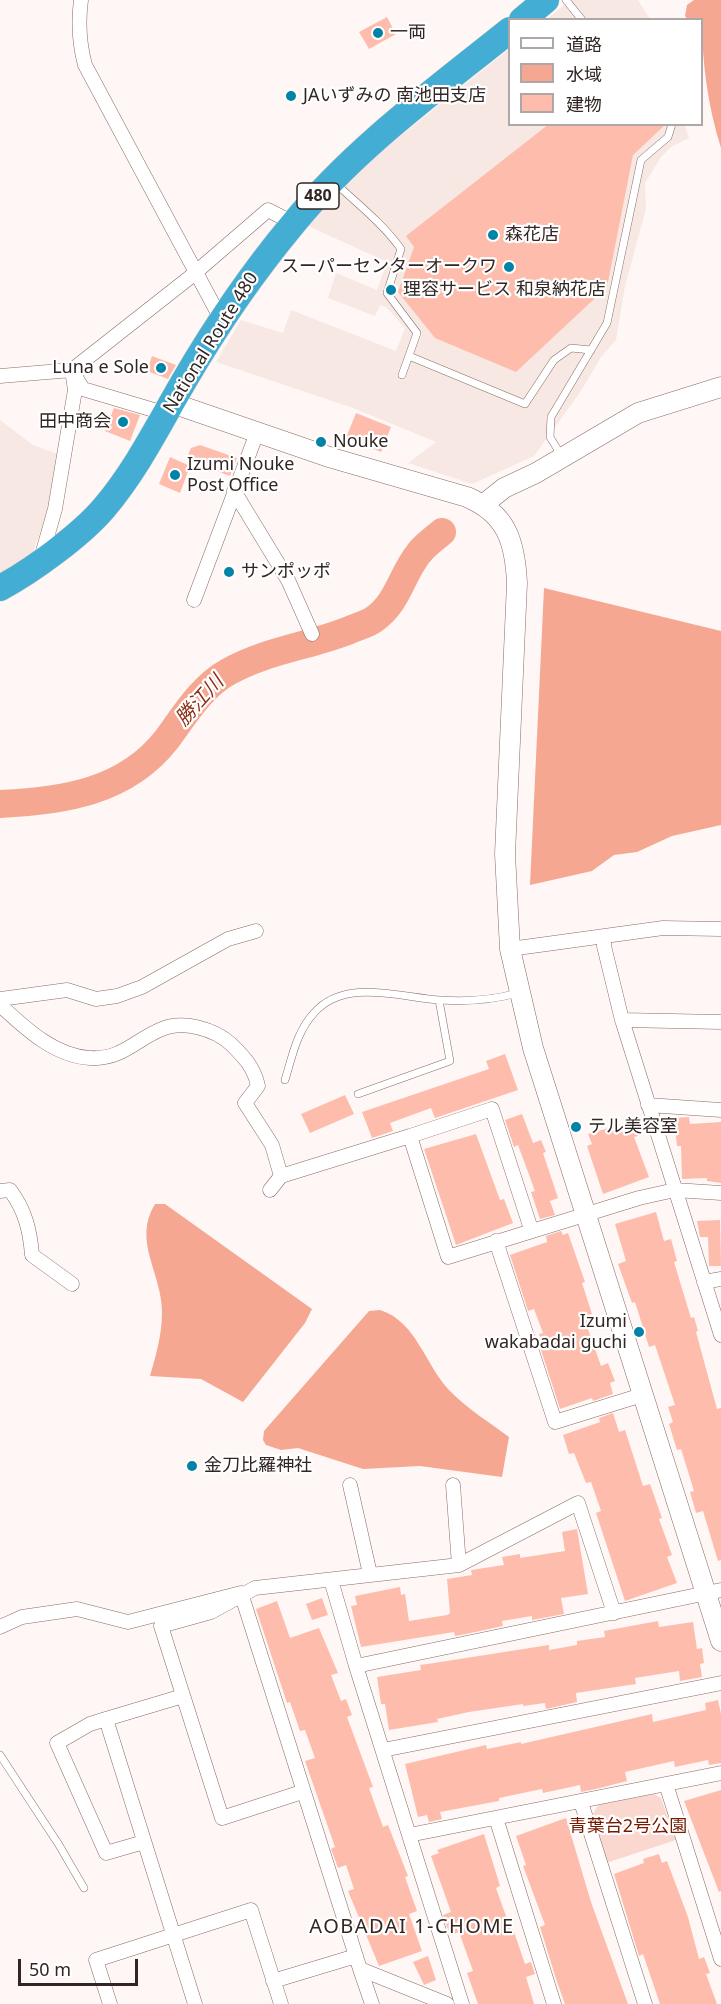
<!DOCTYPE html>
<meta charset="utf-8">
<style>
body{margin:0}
#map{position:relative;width:721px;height:2004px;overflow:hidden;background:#fef7f5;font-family:"Noto Sans","Noto Sans JP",sans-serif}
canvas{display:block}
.legend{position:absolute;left:508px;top:18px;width:195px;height:108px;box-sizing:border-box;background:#fff;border:2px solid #ada8a7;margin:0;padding:8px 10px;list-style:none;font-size:18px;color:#312623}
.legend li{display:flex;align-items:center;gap:12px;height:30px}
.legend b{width:30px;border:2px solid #ada8a7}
.scale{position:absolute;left:18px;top:1959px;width:120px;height:27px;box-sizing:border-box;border:3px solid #312623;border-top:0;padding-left:8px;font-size:18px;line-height:21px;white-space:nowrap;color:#312623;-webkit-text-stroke:4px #fff;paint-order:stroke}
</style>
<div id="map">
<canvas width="721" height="2004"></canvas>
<ul class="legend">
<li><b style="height:8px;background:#fff"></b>道路</li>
<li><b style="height:16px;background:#f5a791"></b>水域</li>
<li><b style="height:16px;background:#febdac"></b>建物</li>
</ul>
<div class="scale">50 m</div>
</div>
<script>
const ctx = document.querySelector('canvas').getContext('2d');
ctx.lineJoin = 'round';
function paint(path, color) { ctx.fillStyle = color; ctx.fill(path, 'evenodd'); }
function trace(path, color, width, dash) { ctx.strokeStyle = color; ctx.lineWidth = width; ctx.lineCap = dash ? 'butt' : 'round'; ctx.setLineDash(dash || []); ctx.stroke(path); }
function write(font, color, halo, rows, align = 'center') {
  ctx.font = font + ' "Noto Sans","Noto Sans JP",sans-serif'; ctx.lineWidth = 4.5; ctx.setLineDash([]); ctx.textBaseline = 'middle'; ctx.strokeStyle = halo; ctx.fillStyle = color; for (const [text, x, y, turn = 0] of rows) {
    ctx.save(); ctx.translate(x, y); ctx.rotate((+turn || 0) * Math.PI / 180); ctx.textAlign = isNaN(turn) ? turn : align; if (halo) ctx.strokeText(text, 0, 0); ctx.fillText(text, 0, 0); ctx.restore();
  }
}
paint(new Path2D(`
 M 570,0 L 638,0 L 650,19 L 546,20 Z
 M 509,49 L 510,124 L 685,125 L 689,138 L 671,147 L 661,157 L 645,183 L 646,209 L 625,286 L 616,340 L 601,357 L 581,391 L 534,456 L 472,484 L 408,463 L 436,442 L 353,408 L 216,362 L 241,320 L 283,333 L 291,310 L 396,351 L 405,328 L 386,307 L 380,305 L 375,316 L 328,298 L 336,273 L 377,290 L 387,262 L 308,226 L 335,196 L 382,151 Z
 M 0,420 L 33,445 L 58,454 L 49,509 L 31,557 L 0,574 Z`), '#f8e8e3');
paint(new Path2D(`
 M 654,1794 L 661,1798 L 676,1840 L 606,1863 L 592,1816 L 598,1805 Z`), '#fad8cf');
paint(new Path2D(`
 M 694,0 L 721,0 L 721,148 C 708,106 702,64 702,20 L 687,19 L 685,16 L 687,5 Z
 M 544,588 L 721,631 L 721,825 L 672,836 L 637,852 L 614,855 L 592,871 L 530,885 Z
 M 155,1204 L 165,1204 L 312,1309 L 305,1323 L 243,1402 L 201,1379 L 150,1376 C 156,1355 162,1335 162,1312 C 162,1273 132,1241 155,1204 Z
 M 380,1310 C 416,1321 426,1366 449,1390 C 466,1408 489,1422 509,1437 L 502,1477 L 420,1466 L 363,1469 L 298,1448 L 281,1450 L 266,1445 L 263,1440 L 264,1431 L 369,1311 Z`), '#f5a791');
trace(new Path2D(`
 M 0,804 C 63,801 126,792 167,739 C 184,716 202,686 228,672 C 266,650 312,646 352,629 C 359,626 367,624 373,620 C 399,602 401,575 419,553 C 425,545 434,539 442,532`), '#f5a791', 28);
paint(new Path2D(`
 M 387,17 L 396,34 L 369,49 L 359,32 Z
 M 549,124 L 666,124 L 633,155 L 607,287 L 516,372 L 435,338 L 398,292 L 414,247 L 406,236 Z
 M 152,356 L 176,365 L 168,379 L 147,371 Z
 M 114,408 L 140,415 L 130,441 L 105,431 Z
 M 356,413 L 391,427 L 381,452 L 346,438 Z
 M 200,445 L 237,458 L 230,476 L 186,460 L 191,448 Z
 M 170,457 L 190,466 L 180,493 L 159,484 Z
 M 505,1054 L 518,1090 L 435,1118 L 431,1108 L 390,1123 L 393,1131 L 372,1138 L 362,1112 L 489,1069 L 486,1061 Z
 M 345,1095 L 354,1114 L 310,1133 L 301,1114 Z
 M 522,1114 L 533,1143 L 541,1140 L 546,1152 L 543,1153 L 558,1198 L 550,1201 L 555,1215 L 540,1219 L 531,1192 L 535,1191 L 518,1145 L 514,1147 L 505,1120 Z
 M 689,1117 L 690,1124 L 721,1122 L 721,1183 L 707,1181 L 707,1178 L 682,1179 L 681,1146 L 677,1146 L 674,1118 Z
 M 632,1121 L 638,1136 L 634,1137 L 649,1177 L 603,1194 L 587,1146 L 592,1144 L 588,1134 Z
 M 476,1134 L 500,1200 L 504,1199 L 513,1223 L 456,1245 L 424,1149 Z
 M 656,1212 L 664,1241 L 671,1239 L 677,1261 L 674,1262 L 691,1318 L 694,1317 L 698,1331 L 696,1332 L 717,1409 L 721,1408 L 721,1560 L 718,1561 L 703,1511 L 696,1513 L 690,1492 L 694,1491 L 681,1449 L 677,1450 L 669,1424 L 673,1422 L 668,1407 L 675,1405 L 655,1345 L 649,1347 L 635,1302 L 632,1303 L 618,1264 L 626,1261 L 615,1224 Z
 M 720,1220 L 721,1266 L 709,1266 L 708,1237 L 700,1237 L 697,1221 Z
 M 561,1231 L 563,1235 L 568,1233 L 585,1282 L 582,1283 L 592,1314 L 586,1316 L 589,1325 L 587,1326 L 601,1366 L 608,1363 L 615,1381 L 610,1383 L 613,1394 L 593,1401 L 592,1398 L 560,1409 L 541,1350 L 544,1348 L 539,1334 L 543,1333 L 534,1309 L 528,1311 L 510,1255 L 547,1242 L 546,1236 Z
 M 613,1413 L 619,1432 L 625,1430 L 643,1486 L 650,1484 L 662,1518 L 659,1519 L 672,1555 L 667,1557 L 677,1583 L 625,1601 L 596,1513 L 601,1511 L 591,1482 L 586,1483 L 574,1453 L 569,1454 L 563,1435 L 600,1422 L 599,1418 Z
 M 577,1529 L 588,1594 L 561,1598 L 564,1614 L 532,1620 L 532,1616 L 502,1621 L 503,1626 L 466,1634 L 455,1636 L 454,1632 L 361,1647 L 351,1606 L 357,1605 L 355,1596 L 400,1587 L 401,1595 L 405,1594 L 409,1621 L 447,1615 L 450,1613 L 447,1579 L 472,1575 L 471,1570 L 504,1565 L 502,1557 L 520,1554 L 520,1558 L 565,1551 L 562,1532 Z
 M 322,1598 L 328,1615 L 312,1620 L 306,1604 Z
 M 277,1601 L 290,1638 L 319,1628 L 338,1673 L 331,1675 L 341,1701 L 346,1699 L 352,1715 L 347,1717 L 373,1787 L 369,1788 L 383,1827 L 388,1825 L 408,1876 L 405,1877 L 417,1911 L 409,1914 L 422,1951 L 379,1966 L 348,1891 L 354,1889 L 346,1865 L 338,1868 L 333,1854 L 331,1849 L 335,1847 L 305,1761 L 315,1758 L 305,1730 L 300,1731 L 290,1702 L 287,1703 L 256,1609 Z
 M 658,1621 L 659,1627 L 693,1622 L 697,1649 L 702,1648 L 704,1663 L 700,1664 L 702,1677 L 680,1681 L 679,1671 L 635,1678 L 636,1684 L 576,1693 L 577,1702 L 546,1709 L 545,1703 L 523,1706 L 523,1704 L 469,1712 L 437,1719 L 438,1722 L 389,1730 L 385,1704 L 381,1704 L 377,1677 L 421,1670 L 420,1665 L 434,1663 L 549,1645 L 549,1650 L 577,1645 L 577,1641 L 605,1637 L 604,1631 Z
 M 718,1700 L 721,1714 L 721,1763 L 709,1765 L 708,1760 L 675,1767 L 674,1761 L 625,1772 L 627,1781 L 600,1788 L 581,1792 L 580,1785 L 543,1793 L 542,1789 L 499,1798 L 499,1801 L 440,1812 L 442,1819 L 429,1822 L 427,1815 L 418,1817 L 405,1764 L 486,1745 L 487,1749 L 521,1742 L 521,1744 L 652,1714 L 653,1722 L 706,1710 L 705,1703 Z
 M 721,1790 L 721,1891 L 719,1892 L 684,1801 Z
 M 566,1818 L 591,1902 L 628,2004 L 565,2004 L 557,1982 L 540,1927 L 545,1925 L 523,1866 L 526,1865 L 516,1836 Z
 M 484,1834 L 500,1886 L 496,1888 L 511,1930 L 513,1929 L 525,1964 L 531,1962 L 535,1974 L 526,1977 L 534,2004 L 478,2004 L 467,1973 L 473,1971 L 459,1932 L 450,1935 L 443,1915 L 451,1912 L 431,1856 L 439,1853 L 437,1850 Z
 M 659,1854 L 662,1863 L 667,1861 L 688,1917 L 699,1959 L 704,1957 L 710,1973 L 706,1974 L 717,2004 L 660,2004 L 643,1954 L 639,1956 L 614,1874 L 644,1863 L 643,1859 Z
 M 428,1956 L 436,1980 L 424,1985 L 413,1962 Z`), '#febdac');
const lane = new Path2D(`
 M 566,0 L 582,20
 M 335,183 C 359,205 383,224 401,249 L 387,293 L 417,333 L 402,375
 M 409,356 L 525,404 L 554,360 L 571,348 L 591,350
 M 561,455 L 550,437 L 551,417 L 607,323 L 641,160 L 668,137 L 672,124
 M 285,1080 C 292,1057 297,1031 314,1013 C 345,977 402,998 441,1000 C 469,1002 492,1000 518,993
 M 358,1094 L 450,1061 L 439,1000
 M 0,1755 L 59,1845 L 84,1888`);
const street = new Path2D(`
 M 81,0 C 78,23 79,43 85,65 L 222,321
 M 0,376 L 72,370 L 189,278 L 268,210 L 293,223
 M 75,376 L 83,389 L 157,411 L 170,404
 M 234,491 L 288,580 L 312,634
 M 40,562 L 55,509 L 75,390 L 72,370
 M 194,600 L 258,430
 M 604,936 L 604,946 L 622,1020 L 721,1335
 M 510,949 L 663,928 L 721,929
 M 0,999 L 67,990 L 96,999 L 117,996 L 142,987 L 228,939 L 256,931
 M 0,1005 C 25,1028 54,1056 90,1058 C 122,1060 136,1039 162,1029 C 184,1020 214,1029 231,1044 C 244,1057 254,1067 258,1086 L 245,1103 L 272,1145 L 281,1176
 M 622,1020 L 721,1022
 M 648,1105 L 721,1110
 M 270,1190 L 281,1176 L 410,1136
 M 0,1191 L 10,1190 C 25,1210 30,1230 32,1255 L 72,1284
 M 531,1229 L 492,1109 L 410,1136 L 448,1257 L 639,1198 L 675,1190 L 721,1193
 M 496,1241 L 555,1422 L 642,1395
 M 704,1282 L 721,1279
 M 350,1485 L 370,1574
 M 453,1485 L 459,1565
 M 331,1580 L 356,1666
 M 0,1627 L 22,1617 L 77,1609 L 128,1622 L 241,1593 L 360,1969 L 447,2004
 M 183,1696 L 106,1719 L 195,2004
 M 106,1719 L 90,1724 L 57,1743 L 106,1853 L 144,1842
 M 383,1750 L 721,1683
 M 666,1784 L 721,1959
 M 302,1792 L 222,1818 L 161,1626 L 211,1612 L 255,1588 L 459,1565 L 578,1503 L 614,1613
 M 581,1802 L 645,2004
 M 496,1818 L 554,2004
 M 409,1835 L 721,1773
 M 360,1969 L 372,2004
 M 273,1981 L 356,1956
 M 110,2004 L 96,1960 L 251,1910 L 281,2004
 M 462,2004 L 356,1666 L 721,1590`);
const secondary = new Path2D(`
 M 172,403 L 332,458 L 467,497 C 507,514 515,542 517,583 L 505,854 L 510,949 L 533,1048 L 721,1641
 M 484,504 L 504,488 L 536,473 L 638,413 L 721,387`);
const highway = new Path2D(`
 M 522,20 L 546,0
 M 0,588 C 32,571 81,535 104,508 C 137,469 159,424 184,381 C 216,326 253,272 293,224 C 355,148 434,91 510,30`);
trace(lane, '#876c65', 8);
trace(street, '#876c65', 15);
trace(secondary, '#876c65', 21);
trace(highway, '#d6d4d3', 27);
trace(lane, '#fff', 7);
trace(street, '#fff', 14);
trace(secondary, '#fff', 20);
trace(highway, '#43add3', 26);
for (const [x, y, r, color] of [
 [378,33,6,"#0083a6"],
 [291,96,6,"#0083a6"],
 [493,235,6,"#0083a6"],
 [509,267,6,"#0083a6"],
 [391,290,6,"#0083a6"],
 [161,368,6,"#0083a6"],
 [123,422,6,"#0083a6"],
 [321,442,6,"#0083a6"],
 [175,475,6,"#0083a6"],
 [229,572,6,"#0083a6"],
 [576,1127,6,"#0083a6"],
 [639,1332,6,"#0083a6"],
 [192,1466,6,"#0083a6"]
]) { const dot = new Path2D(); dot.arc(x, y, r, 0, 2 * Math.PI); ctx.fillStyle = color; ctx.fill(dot); trace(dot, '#fff', 2); }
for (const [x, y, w] of [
 [318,196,42]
]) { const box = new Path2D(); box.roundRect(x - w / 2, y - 13, w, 26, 4.5); ctx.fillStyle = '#fff'; ctx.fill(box); trace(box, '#312623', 1.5); }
write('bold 16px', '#312623', null, [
 ["480",318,196]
]);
write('18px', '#312623', '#fff', [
 ["一両",390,33],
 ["JAいずみの 南池田支店",303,96],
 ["森花店",505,235],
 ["スーパーセンターオークワ",497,267,"right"],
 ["理容サービス 和泉納花店",403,290],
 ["Luna e Sole",149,368,"right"],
 ["田中商会",111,422,"right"],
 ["Nouke",333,442],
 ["Izumi Nouke",187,465],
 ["Post Office",187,486],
 ["サンポッポ",241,572],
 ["テル美容室",588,1127],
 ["Izumi",627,1322,"right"],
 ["wakabadai guchi",627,1343,"right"],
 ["金刀比羅神社",204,1466]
], 'left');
write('18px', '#312623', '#fff', [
 ["National Route 480",211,343,-58]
]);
write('18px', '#741a00', '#fff', [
 ["青葉台2号公園",628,1827]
]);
write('italic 20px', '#8c321a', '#fff', [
 ["勝江川",200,701,-48]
]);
ctx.letterSpacing = '1.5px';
write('20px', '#312623', '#fff', [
 ["AOBADAI 1-CHOME",412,1927]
]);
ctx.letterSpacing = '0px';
</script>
